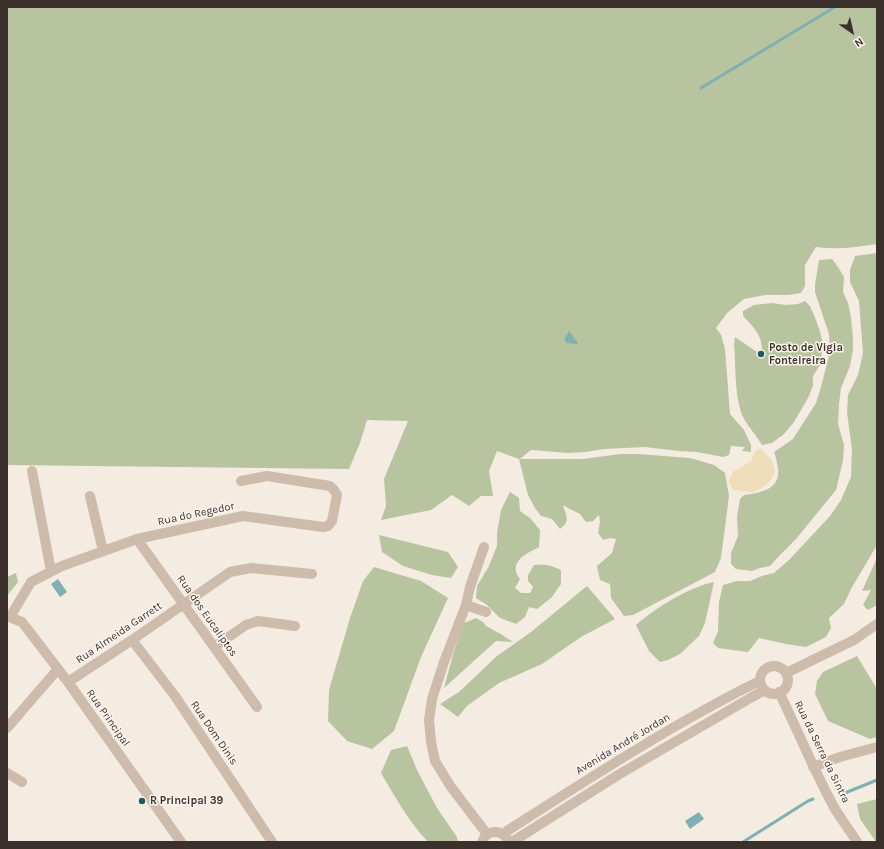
<!DOCTYPE html>
<meta charset="utf-8">
<style>
body{margin:0}
#map{position:relative;width:884px;height:849px;overflow:hidden;background:#f4ebe1;font-family:Karla,sans-serif}
canvas{display:block}
.frame{position:absolute;inset:0;border:8px solid #3b302b;pointer-events:none}
.north{position:absolute;left:832px;top:12px;width:40px;height:40px;-webkit-text-stroke:3px #fbf5ee;paint-order:stroke;rotate:146deg;font-size:11px;font-weight:700;line-height:16px;text-align:center;color:#3b302b}
.north::after{content:'';display:block;margin:auto;width:14px;height:18px;background:#3b302b;clip-path:polygon(50% 0,100% 100%,50% 72%,0 100%)}
</style>
<div id="map">
<canvas width="884" height="849"></canvas>
<div class="frame"></div>
<div class="north">N</div>
</div>
<script>
const ctx = document.querySelector('canvas').getContext('2d');
ctx.lineJoin = 'round';
function paint(path, color) { ctx.fillStyle = color; ctx.fill(path, 'evenodd'); }
function trace(path, color, width, dash) { ctx.strokeStyle = color; ctx.lineWidth = width; ctx.lineCap = dash ? 'butt' : 'round'; ctx.setLineDash(dash || []); ctx.stroke(path); }
function write(font, color, halo, rows, align = 'center') {
  ctx.font = font + ' Karla,sans-serif'; ctx.lineWidth = 3; ctx.setLineDash([]); ctx.textBaseline = 'middle'; ctx.strokeStyle = halo; ctx.fillStyle = color; for (const [text, x, y, turn = 0] of rows) {
    ctx.save(); ctx.translate(x, y); ctx.rotate((+turn || 0) * Math.PI / 180); ctx.textAlign = isNaN(turn) ? turn : align; if (halo) ctx.strokeText(text, 0, 0); ctx.fillText(text, 0, 0); ctx.restore();
  }
}
paint(new Path2D(`
 M 7,7 L 877,7 L 877,244 C 857,247 836,250 816,247 L 805,265 L 805,286 L 801,293 L 788,295 L 765,295 L 744,299 L 727,313 L 716,328 L 721,335 L 725,349 L 730,414 L 744,430 L 751,445 L 751,452 L 742,451 L 745,447 L 731,446 L 729,455 L 723,457 L 697,452 L 678,451 L 645,447 L 604,449 L 585,452 L 568,453 L 531,450 L 520,459 L 583,459 L 620,454 L 638,454 L 690,458 L 714,465 L 725,473 L 729,496 L 721,558 L 715,572 L 633,615 L 624,616 L 611,598 L 610,584 L 600,580 L 597,566 L 612,553 L 616,539 L 610,538 L 603,540 L 598,533 L 600,522 L 599,515 L 593,521 L 586,522 L 580,514 L 570,509 L 563,505 C 566,516 571,521 560,529 L 552,519 L 541,516 L 535,508 L 528,495 L 519,459 L 497,451 L 489,471 L 493,496 L 481,496 L 469,506 L 452,495 L 431,510 L 381,520 L 386,506 L 384,479 L 408,421 L 367,420 L 360,443 L 349,469 L 7,465 Z
 M 877,253 L 877,545 L 851,589 L 844,604 L 829,618 L 831,628 L 826,637 L 806,647 L 786,644 L 759,638 L 748,652 L 718,648 L 713,643 L 718,631 L 719,602 L 723,585 L 737,581 L 750,581 L 762,576 L 774,573 L 789,560 L 830,516 L 841,500 L 851,477 L 852,450 L 847,412 L 848,395 L 858,375 L 863,353 L 859,301 L 850,282 L 850,270 L 855,256 Z
 M 832,259 L 838,267 L 844,277 L 843,292 L 848,303 L 851,317 L 853,339 L 853,350 L 850,366 L 841,388 L 839,404 L 838,424 L 844,445 L 843,460 L 836,490 L 796,539 L 780,555 L 770,566 L 760,568 L 752,571 L 736,569 L 731,564 L 731,553 L 738,536 L 737,517 L 740,499 L 744,495 C 761,493 781,489 778,468 C 777,463 776,457 774,452 L 793,439 L 816,403 L 821,387 L 830,352 L 829,334 L 815,292 L 815,284 L 819,260 Z
 M 805,301 L 810,306 L 816,320 L 820,332 L 823,344 L 820,365 L 813,376 L 813,386 L 808,398 L 794,422 L 784,434 L 772,443 L 762,445 C 757,436 749,428 744,419 C 734,399 736,366 734,344 L 735,337 L 757,352 L 762,349 C 762,335 752,325 743,316 L 743,311 L 754,305 L 772,303 L 786,305 L 798,304 Z
 M 510,492 L 519,498 L 520,511 L 530,518 L 540,530 L 539,547 C 530,552 514,558 516,571 C 516,574 519,577 520,579 L 515,588 L 521,593 L 530,593 L 533,587 L 528,581 L 528,575 L 534,565 C 546,564 551,565 561,570 L 561,584 L 552,597 L 537,609 L 529,607 L 525,617 L 516,624 L 500,618 L 487,605 L 476,598 L 477,586 L 488,568 L 497,546 L 497,533 L 501,510 Z
 M 379,535 L 448,552 L 458,567 L 451,578 L 432,575 L 403,566 L 382,552 Z
 M 877,558 L 877,605 L 868,610 L 863,605 L 871,590 L 862,591 Z
 M 374,567 L 421,581 L 448,598 L 421,657 L 394,731 L 372,749 L 347,741 L 328,721 L 329,690 L 350,618 L 363,581 Z
 M 16,573 L 18,582 L 7,596 L 7,577 Z
 M 714,582 L 705,623 L 699,636 L 680,654 L 668,660 L 660,662 L 649,651 L 636,625 C 657,607 687,588 714,582 Z
 M 587,586 L 615,619 L 581,637 L 542,664 L 499,683 L 467,706 L 458,717 L 440,704 L 459,692 L 497,656 L 531,632 Z
 M 476,618 L 483,622 L 486,626 L 499,633 L 513,642 L 496,641 L 444,688 L 454,651 L 464,623 Z
 M 857,656 L 877,689 L 877,737 L 870,739 L 828,721 L 815,694 L 817,681 L 823,672 Z
 M 407,746 L 417,770 L 437,808 L 457,837 L 458,842 L 428,842 C 409,822 395,797 381,773 L 391,750 Z
 M 877,799 L 877,842 L 876,842 L 860,819 L 857,804 Z`), '#b8c4a0');
paint(new Path2D(`
 M 761,449 L 772,461 L 775,471 L 771,480 L 763,487 L 753,492 L 733,490 L 729,481 L 733,472 L 751,461 L 755,451 Z`), '#efdcb8');
paint(new Path2D(`
 M 569,331 L 578,343 L 577,344 L 567,343 L 565,341 L 565,338 Z
 M 58,579 L 67,592 L 60,597 L 51,584 Z
 M 699,812 L 704,819 L 690,829 L 685,821 Z`), '#7fb0b2');
trace(new Path2D(`
 M 701,88 L 835,7
 M 845,793 L 877,780
 M 743,842 L 808,801 L 813,799`), '#7fb0b2', 3);
trace(new Path2D(`
 M 32,471 L 51,571
 M 90,496 L 103,551
 M 137,539 L 257,707
 M 484,547 L 470,587 L 466,605 L 444,662 L 432,699 L 429,720 L 431,742 L 435,761 L 451,787 L 487,834
 M 466,605 L 486,612
 M 7,616 L 22,622 L 68,682 L 181,842
 M 10,617 L 31,582 L 62,566 L 137,539 L 243,516 L 323,527 L 328,526 L 332,521 L 337,495 L 334,490 L 330,486 L 267,476 L 241,481
 M 132,640 L 175,696 L 272,842
 M 214,647 L 246,625 L 258,621 L 295,626
 M760 680a14 14 0 1 1 28 0a14 14 0 1 1-28 0Z
 M 786,673 L 854,640 L 877,624
 M 68,682 L 132,640 L 230,572 L 251,568 L 312,574
 M 779,692 C 798,731 814,771 835,809 C 842,820 850,831 857,842
 M 7,728 L 58,669
 M 813,767 L 840,757 L 877,747
 M 7,773 L 22,782
 M 504,835 L 507,831 L 521,822 C 577,786 633,750 690,718 C 713,705 736,692 760,681
 M 482,842 C 486,830 499,829 507,838
 M 512,842 L 618,775 L 752,697 L 765,690`), '#cdbbac', 10);
for (const [x, y, r, color] of [
 [761,354,4,"#1f5a5e"],
 [142,801,4,"#1f5a5e"]
]) { const dot = new Path2D(); dot.arc(x, y, r, 0, 2 * Math.PI); ctx.fillStyle = color; ctx.fill(dot); trace(dot, '#fbf5ee', 1.5); }
write('bold 11px', '#3b302b', '#fbf5ee', [
 ["Posto de Vigia",769,348],
 ["Fonteireira",769,361],
 ["R Principal 39",150,801]
], 'left');
write('11px', '#3b302b', '#fbf5ee', [
 ["Rua do Regedor",196,514,-12],
 ["Rua dos Eucaliptos",207,616,55],
 ["Rua Almeida Garrett",119,633,-34],
 ["Rua Principal",108,718,55],
 ["Rua Dom Dinis",214,733,56],
 ["Avenida André Jordan",623,744,-31],
 ["Rua da Serra da Sintra",822,752,64]
]);
</script>
